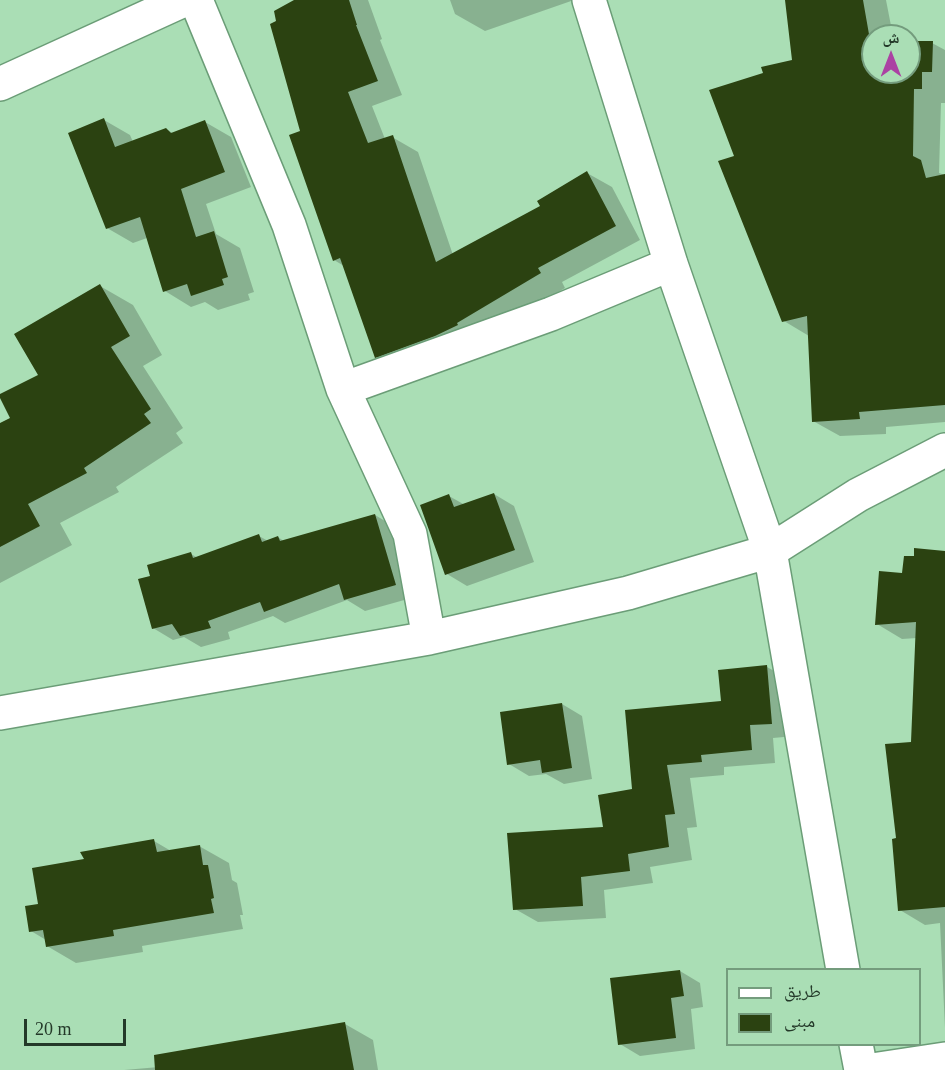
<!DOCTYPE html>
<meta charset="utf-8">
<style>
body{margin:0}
#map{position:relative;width:945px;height:1070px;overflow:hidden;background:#aadeb5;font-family:"Times New Roman","Noto Naskh Arabic",serif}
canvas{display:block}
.legend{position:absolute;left:726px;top:968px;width:195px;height:78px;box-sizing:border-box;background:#aadeb5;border:2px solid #749c7d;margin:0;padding:8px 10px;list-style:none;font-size:18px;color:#243929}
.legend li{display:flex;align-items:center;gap:12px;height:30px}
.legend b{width:30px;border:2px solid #749c7d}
.north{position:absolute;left:861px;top:24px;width:60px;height:60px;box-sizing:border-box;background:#aadeb5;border:2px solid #749c7d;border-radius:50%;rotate:0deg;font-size:16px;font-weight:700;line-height:24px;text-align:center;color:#243929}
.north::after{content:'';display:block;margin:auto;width:21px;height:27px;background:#ab42a3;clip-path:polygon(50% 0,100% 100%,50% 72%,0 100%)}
.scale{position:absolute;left:24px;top:1019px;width:102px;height:27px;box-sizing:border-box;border:3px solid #243929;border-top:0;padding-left:8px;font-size:18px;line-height:21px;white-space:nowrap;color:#243929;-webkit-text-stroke:4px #aadeb5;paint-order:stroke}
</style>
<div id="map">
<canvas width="945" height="1070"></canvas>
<ul class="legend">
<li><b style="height:8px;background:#fff"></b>طريق</li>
<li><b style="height:16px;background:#2b4211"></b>مبنى</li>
</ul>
<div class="north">ش</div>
<div class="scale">20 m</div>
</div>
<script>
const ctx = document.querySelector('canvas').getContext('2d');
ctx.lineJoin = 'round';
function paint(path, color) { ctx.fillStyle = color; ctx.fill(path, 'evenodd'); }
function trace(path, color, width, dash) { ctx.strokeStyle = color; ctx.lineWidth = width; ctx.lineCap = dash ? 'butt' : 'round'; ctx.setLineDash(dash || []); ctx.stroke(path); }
paint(new Path2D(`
 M 297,0 L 368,0 L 382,39 L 380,40 L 402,95 L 372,106 L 385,139 L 392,137 L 418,152 L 453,255 L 542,207 L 587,173 L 612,187 L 640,240 L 562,282 L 565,288 L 482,337 L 401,371 L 376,357 L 344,266 L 334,260 L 301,132 L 278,22 Z
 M 450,0 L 574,0 L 485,31 L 455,14 Z
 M 786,0 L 886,0 L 893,36 L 873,36 L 873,72 L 909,72 L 909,42 L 932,43 L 945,50 L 945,103 L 941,103 L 939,173 L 945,175 L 945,422 L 886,427 L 886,434 L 840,436 L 813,421 L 809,336 L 784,321 L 736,157 L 765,74 L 794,61 Z
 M 104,120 L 130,135 L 133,142 L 166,129 L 174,134 L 205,122 L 231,137 L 251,187 L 206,204 L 216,234 L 240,248 L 254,292 L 248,294 L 250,300 L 218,310 L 205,302 L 191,307 L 165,291 L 147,238 L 133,243 L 107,228 Z
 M 100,286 L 133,305 L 162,355 L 143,366 L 183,428 L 176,433 L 183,443 L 116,487 L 119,492 L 60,523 L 72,545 L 0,583 L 0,425 L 12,418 Z
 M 494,494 L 514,506 L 534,562 L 467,586 L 447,574 L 449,496 L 465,505 Z
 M 375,515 L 395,527 L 415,597 L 365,611 L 347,600 L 285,623 L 273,616 L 228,632 L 230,639 L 201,647 L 184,637 L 173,640 L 153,628 L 151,577 L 191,554 L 198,558 L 259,536 L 268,541 L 278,537 L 285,542 Z
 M 945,553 L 945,1028 L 940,923 L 925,925 L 900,910 L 898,839 L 912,744 L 917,638 L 902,639 L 877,624 L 903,575 Z
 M 767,667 L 790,680 L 795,736 L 773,738 L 775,763 L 724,767 L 724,775 L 690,778 L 697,827 L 687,828 L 692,860 L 650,867 L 653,883 L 604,890 L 606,918 L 538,922 L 515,909 L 605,829 L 634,791 L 723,702 Z
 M 562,704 L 582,716 L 592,779 L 564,784 L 546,774 L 529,776 L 509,764 Z
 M 154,841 L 171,851 L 199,846 L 229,863 L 232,880 L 237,883 L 243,915 L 240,915 L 243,929 L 142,946 L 143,952 L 76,963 L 47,946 L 46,940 L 31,931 L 40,905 L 86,860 Z
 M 680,971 L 700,983 L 703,1007 L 691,1009 L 695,1049 L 640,1056 L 620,1044 Z
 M 345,1024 L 373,1040 L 378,1070 L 124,1070 L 159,1067 Z`), '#0003');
paint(new Path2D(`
 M 294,0 L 349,0 L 357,25 L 356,25 L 378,81 L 348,92 L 368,143 L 393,135 L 436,262 L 540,206 L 537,201 L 587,171 L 616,226 L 538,268 L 541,273 L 457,323 L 458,325 L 435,336 L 375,358 L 340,258 L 333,261 L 289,135 L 300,131 L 270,24 L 276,21 L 274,11 Z
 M 785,0 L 863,0 L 870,40 L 873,40 L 873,72 L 909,72 L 909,41 L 933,41 L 932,72 L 922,72 L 922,89 L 914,89 L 913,156 L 921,160 L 926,178 L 945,174 L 945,405 L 859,412 L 860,419 L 812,422 L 807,316 L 782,322 L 718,161 L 734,156 L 709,90 L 763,73 L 761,67 L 792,60 Z
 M 104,118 L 115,147 L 166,128 L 171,133 L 205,120 L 225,172 L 181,189 L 196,237 L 214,231 L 228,277 L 222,279 L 224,285 L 191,296 L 187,284 L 163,292 L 140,217 L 106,229 L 68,133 Z
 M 100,284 L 130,336 L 111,347 L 151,409 L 144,414 L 151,423 L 84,468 L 87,473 L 28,504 L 40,526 L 0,547 L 0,423 L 10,418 L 0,398 L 0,394 L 38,375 L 14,334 Z
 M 494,493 L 515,550 L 445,575 L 420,505 L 449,494 L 454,507 Z
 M 375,514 L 396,585 L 344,600 L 339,584 L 264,612 L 260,602 L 208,621 L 211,628 L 180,636 L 172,624 L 152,629 L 138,579 L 150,576 L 147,565 L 191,552 L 193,558 L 259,534 L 262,542 L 278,536 L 280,541 Z
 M 914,548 L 945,551 L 945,907 L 898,911 L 892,839 L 896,838 L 885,744 L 911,742 L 916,622 L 875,625 L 879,571 L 902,573 L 904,556 L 914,556 Z
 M 767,665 L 772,724 L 750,725 L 752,750 L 701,755 L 702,762 L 667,765 L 675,814 L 665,815 L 669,847 L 628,854 L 630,871 L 581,877 L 583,906 L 513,910 L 507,833 L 603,827 L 598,795 L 632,789 L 625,710 L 721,701 L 718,670 Z
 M 562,703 L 572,768 L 542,773 L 540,760 L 507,765 L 500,712 Z
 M 154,839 L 157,852 L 200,845 L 203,865 L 208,865 L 214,898 L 211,899 L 214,913 L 113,930 L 114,936 L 46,947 L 43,930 L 29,932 L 25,906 L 38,904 L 32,868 L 84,859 L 80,852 Z
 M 680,970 L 684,996 L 671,998 L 676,1038 L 618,1045 L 610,978 Z
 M 345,1022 L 354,1070 L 155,1070 L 154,1055 Z`), '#2b4211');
const minor = new Path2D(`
 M 196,0 L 289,225 L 343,389 L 410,534 L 429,638
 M 589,0 L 671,264 L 770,551 L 843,970
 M 0,84 L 184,0
 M 343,389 L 551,314 L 671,264
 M 0,713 L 429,638 L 628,593 L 770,551 L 858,495 L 945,450
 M 856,1044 L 861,1070
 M 872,1070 L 945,1059`);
trace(minor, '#6b9d77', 36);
trace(minor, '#fff', 33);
</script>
